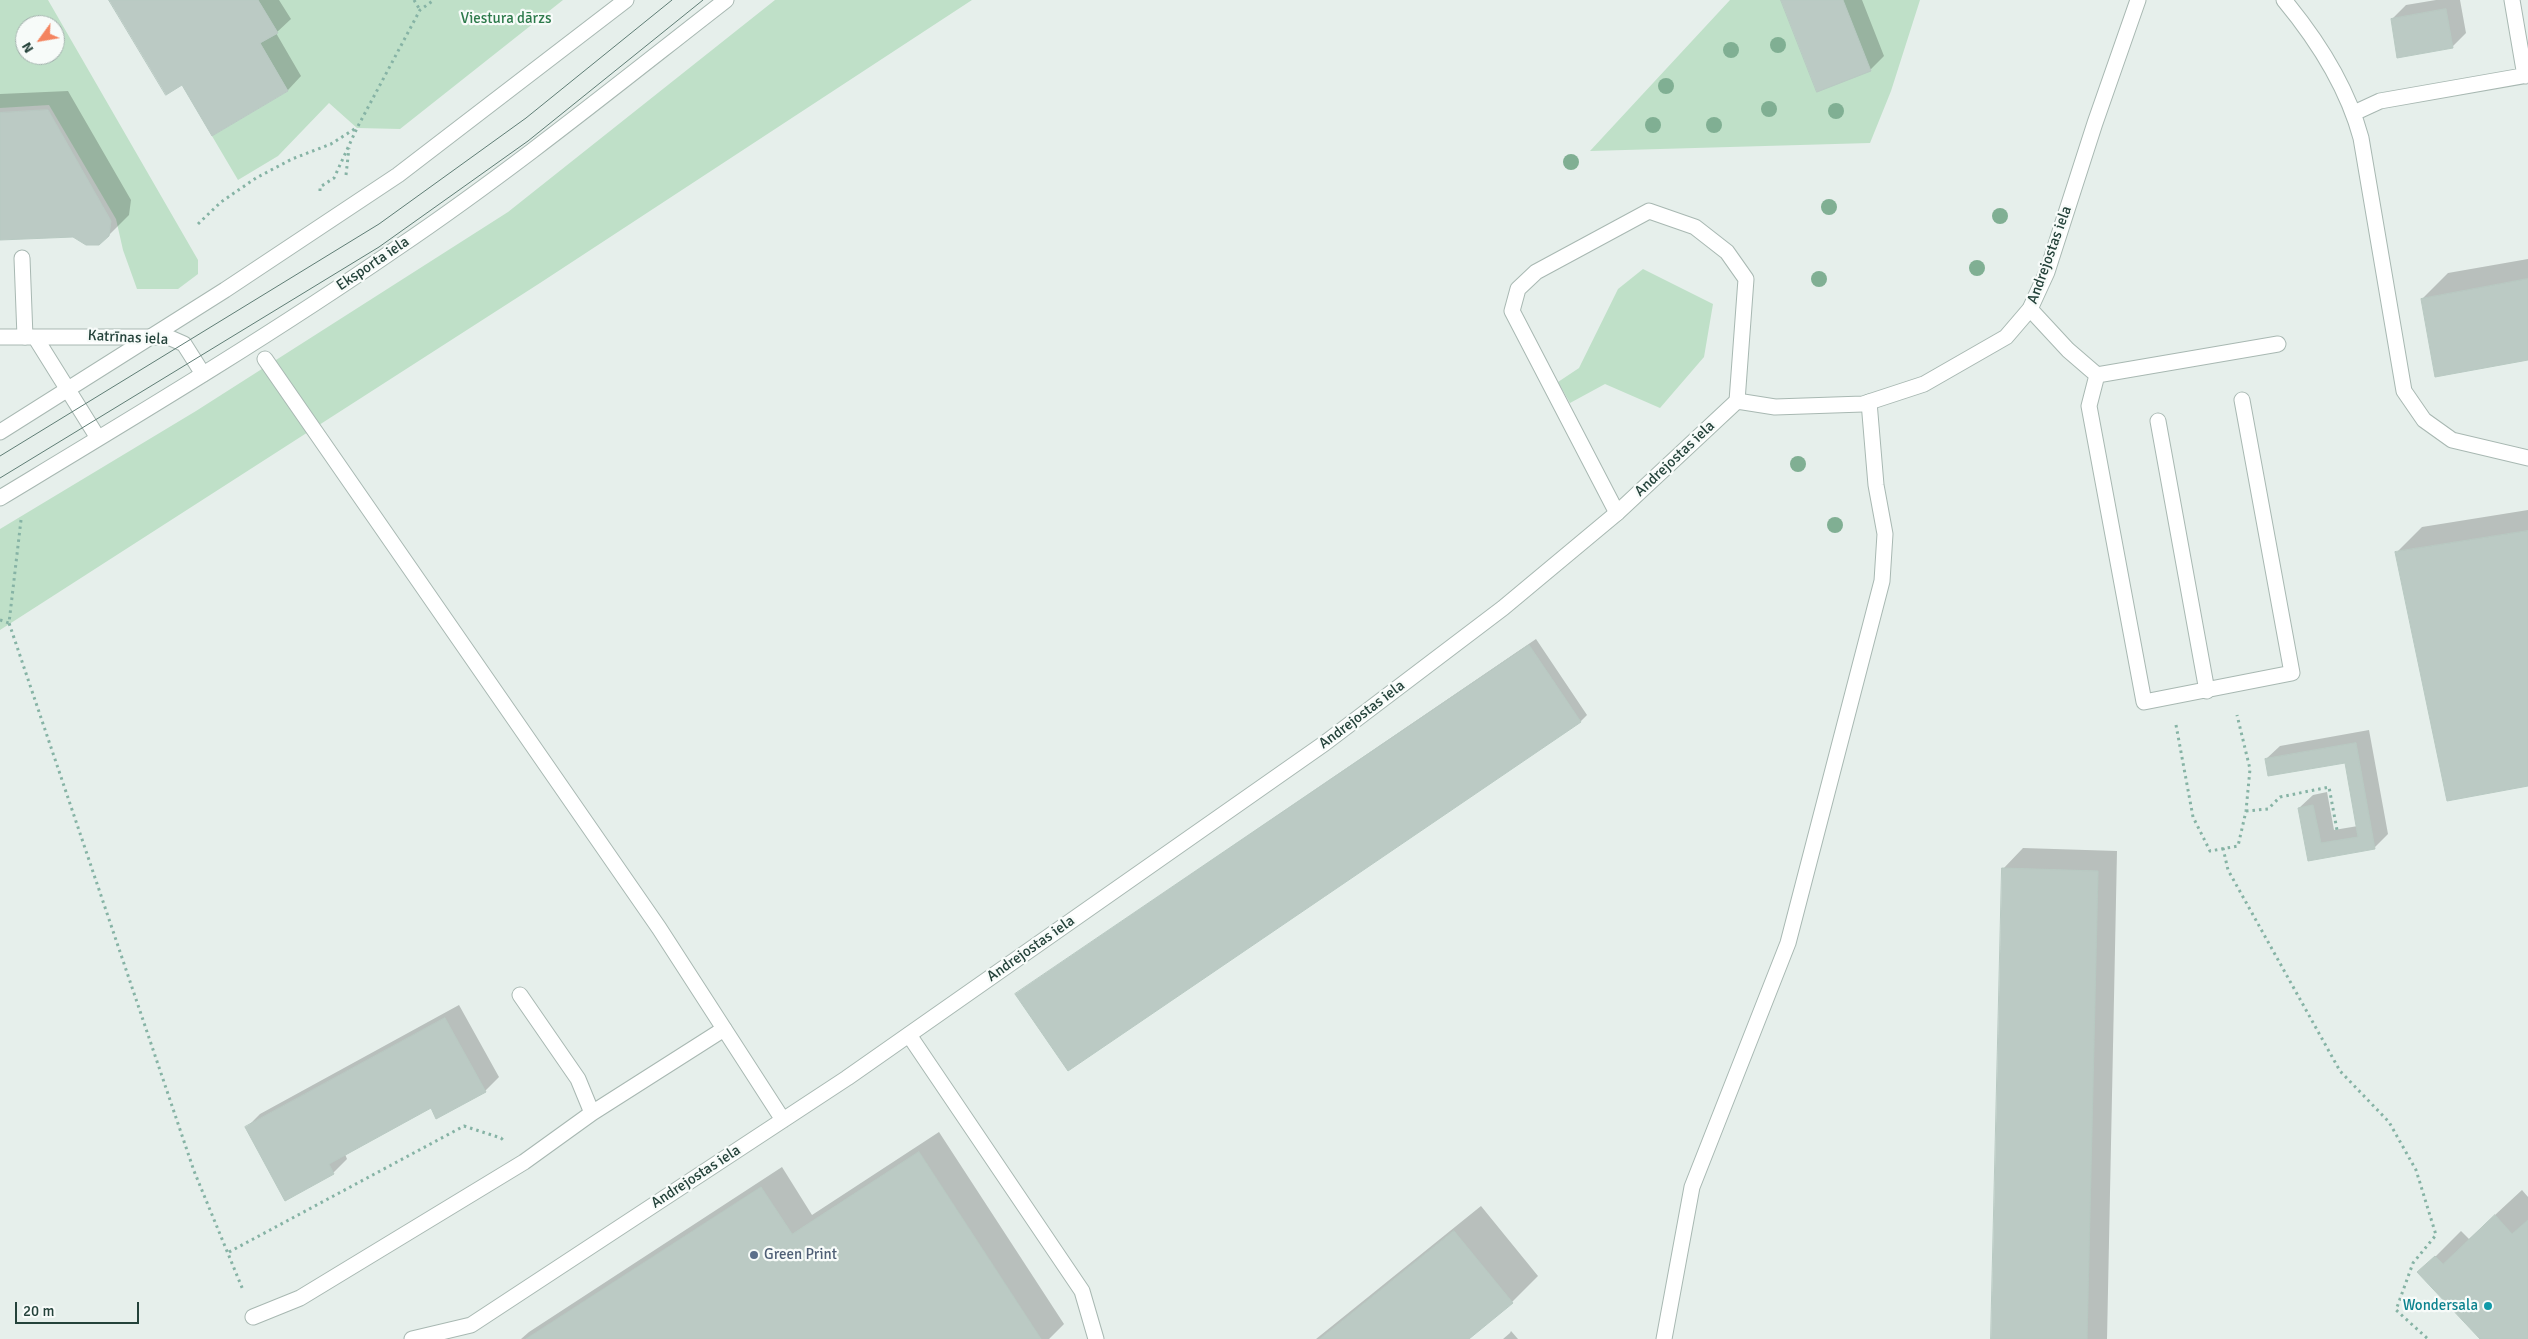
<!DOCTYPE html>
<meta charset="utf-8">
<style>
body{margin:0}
#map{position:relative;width:2528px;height:1339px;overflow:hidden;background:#e6efeb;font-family:Signika,sans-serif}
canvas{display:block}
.north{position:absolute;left:15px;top:15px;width:50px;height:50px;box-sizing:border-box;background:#f7fbf9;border:1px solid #a3b1ad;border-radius:50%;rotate:238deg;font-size:14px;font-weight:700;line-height:20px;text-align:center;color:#24423a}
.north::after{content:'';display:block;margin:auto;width:18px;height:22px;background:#f4845f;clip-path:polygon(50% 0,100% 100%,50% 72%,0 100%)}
.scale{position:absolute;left:15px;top:1302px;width:124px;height:22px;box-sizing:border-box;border:2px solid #24423a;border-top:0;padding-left:6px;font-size:15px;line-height:18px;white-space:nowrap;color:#24423a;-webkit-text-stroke:4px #f7fbf9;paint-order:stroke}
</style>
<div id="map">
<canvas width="2528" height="1339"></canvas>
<div class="north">N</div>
<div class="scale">20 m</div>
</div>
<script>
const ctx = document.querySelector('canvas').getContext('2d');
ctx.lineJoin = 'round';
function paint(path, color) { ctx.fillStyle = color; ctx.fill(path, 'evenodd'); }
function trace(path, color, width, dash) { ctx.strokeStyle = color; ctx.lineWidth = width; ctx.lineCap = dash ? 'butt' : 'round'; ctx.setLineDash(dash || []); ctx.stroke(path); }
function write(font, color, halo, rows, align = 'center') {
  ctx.font = font + ' Signika,sans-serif'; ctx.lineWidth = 4.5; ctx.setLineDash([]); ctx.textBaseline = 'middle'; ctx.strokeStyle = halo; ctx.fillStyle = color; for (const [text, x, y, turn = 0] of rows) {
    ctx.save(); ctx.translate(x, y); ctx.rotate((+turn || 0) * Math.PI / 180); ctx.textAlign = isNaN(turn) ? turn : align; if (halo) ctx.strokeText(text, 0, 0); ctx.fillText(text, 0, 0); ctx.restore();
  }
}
paint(new Path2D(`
 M 0,0 L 48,0 L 198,260 L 198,274 L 178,289 L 137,289 L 123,250 L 116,219 L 49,105 L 0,108 ZM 25,25 L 55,25 L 55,55 L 25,55 Z
 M 258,0 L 563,0 L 400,129 L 357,128 L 329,103 L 278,156 L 238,180 L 212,136 L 288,91 L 260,43 L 278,33 Z
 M 775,0 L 972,0 L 540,283 L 0,630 L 0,529 L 196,411 L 508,212 Z
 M 1730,0 L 1920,0 L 1891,91 L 1870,143 L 1590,151 Z
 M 1643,269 L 1713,304 L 1704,357 L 1660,408 L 1605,384 L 1570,403 L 1558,382 L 1579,368 L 1618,289 Z`), '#bfe0c8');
paint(new Path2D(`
 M 111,0 L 279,0 L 291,19 L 276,33 L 301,76 L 288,90 L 212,134 L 182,83 Z
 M 1783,0 L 1862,0 L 1884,56 L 1870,70 Z
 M 2436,0 L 2460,0 L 2466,33 L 2452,47 L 2392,19 L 2406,5 Z
 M 68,91 L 131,200 L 129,215 L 109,235 L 0,239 L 0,94 Z
 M 2528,259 L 2528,359 L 2422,299 L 2448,273 Z
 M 2528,510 L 2528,785 L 2396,553 L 2422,527 Z
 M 1536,639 L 1587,715 L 1581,721 L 1068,1070 L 1017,994 L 1024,988 Z
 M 2369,730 L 2388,834 L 2374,848 L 2309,860 L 2299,808 L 2313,795 L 2327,792 L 2334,830 L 2358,826 L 2346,761 L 2266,759 L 2280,746 Z
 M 2023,848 L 2117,851 L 2107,1339 L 1992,1339 L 2003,869 Z
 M 459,1005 L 499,1077 L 485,1091 L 431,1106 L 345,1154 L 347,1159 L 334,1172 L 285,1199 L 246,1128 L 260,1114 Z
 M 939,1132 L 1064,1324 L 1049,1339 L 521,1339 L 529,1332 L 782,1167 L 812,1215 Z
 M 2522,1190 L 2528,1197 L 2528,1339 L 2481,1339 L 2419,1273 L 2461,1231 L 2469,1239 Z
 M 1481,1206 L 1538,1276 L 1512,1302 L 1467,1339 L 1316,1339 Z
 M 1511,1331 L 1518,1339 L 1503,1339 L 1510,1333 Z`), '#0003');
const building = new Path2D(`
 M 109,0 L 258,0 L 278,33 L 260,43 L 288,91 L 212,136 L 182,85 L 166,95 Z
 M 1781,0 L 1843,0 L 1871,71 L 1817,92 Z
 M 2446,9 L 2453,48 L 2397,58 L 2391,19 Z
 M 48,110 L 111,221 L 109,236 L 99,245 L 86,245 L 73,237 L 0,240 L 0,113 Z
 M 2528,279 L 2528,360 L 2435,377 L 2421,299 Z
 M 2528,531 L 2528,786 L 2447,801 L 2395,552 Z
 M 1529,645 L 1581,722 L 1068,1071 L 1015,994 Z
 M 2356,743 L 2375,849 L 2308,861 L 2298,808 L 2313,805 L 2321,843 L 2358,837 L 2345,763 L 2268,776 L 2265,759 Z
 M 2002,868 L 2098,871 L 2087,1339 L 1991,1339 Z
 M 445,1018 L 486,1092 L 436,1119 L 431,1108 L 329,1164 L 334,1174 L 285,1201 L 245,1127 Z
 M 919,1152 L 1041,1339 L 526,1339 L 761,1187 L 792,1234 Z
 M 2495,1215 L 2512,1234 L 2528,1220 L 2528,1339 L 2480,1339 L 2417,1272 L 2435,1256 L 2443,1264 Z
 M 1454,1231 L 1513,1303 L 1469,1339 L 1320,1339 Z`);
paint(building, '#bbcac4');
trace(building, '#b8c9c2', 1);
const service = new Path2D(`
 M 2284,0 C 2318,41 2347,86 2361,138 L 2404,391 L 2424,420 L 2452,440 L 2528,458
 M 2512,0 L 2525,76
 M 2354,113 L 2380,101 L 2528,75
 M 22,258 L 25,337
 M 2030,309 L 2068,350 L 2097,375 L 2278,344
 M 2097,375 L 2089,406 L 2144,702 L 2292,673 L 2242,400
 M 2158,421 L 2207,691
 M 1617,513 L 1512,311 L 1518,289 L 1536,272 L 1649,211 L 1695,227 L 1727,252 L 1746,279 L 1737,401
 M 520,995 L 578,1079 L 592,1113
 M 909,1035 L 1082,1291 L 1096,1339
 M 253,1317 L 300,1298 L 524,1162 L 592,1113 L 724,1029
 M 1664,1339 L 1692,1187 L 1788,943 L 1882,581 L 1885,534 L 1876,485 L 1869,402`);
const minor = new Path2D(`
 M 0,337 L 168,337 L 184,344 L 203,374
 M 35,337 L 98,438
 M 265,359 L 659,928 L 783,1120
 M 412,1339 L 471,1325 L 847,1078 L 1325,743 L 1503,608 L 1617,513 L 1737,401 L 1775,407 L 1863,404 L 1924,384 L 2006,337 L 2030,309 L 2047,272 L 2095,123 L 2138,0`);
const tertiary = new Path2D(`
 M 0,432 L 225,290 L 398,175 L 626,0
 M 0,498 C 134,417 268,337 397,248 C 511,171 618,84 726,0`);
trace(service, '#a8b8b2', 17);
trace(minor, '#a8b8b2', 17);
trace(tertiary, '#a8b8b2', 17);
trace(new Path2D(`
 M 414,0 L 420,10
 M 346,175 L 349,148
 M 320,191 L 320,187 L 334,178 L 357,128 L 420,10 L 434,0
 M 198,224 L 221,202 L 256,178 L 292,159 L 331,144 L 356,128
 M 21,520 L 9,623 L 194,1171 L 243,1290
 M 0,620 L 9,623
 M 2176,725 L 2193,817 L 2210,851 L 2238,846 L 2246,811 L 2250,769 L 2237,715
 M 2246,811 L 2268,809 L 2280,797 L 2329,787 L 2337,830
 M 2223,848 L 2228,870 L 2340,1071 L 2389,1122 L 2416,1170 L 2436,1235 L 2413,1263 L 2396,1310 L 2428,1339
 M 229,1252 L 464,1126 L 501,1138 L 504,1141`), '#86b3a5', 3, [2.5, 4]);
trace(service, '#fff', 15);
trace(minor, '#fff', 15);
trace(tertiary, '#fff', 15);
trace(new Path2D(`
 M 0,456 L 379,224 L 526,118 L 672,0
 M 0,478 L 379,247 L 528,141 L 703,0`), '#5f7d75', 1);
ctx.fillStyle = '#80af93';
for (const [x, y] of [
 [1778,45],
 [1731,50],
 [1666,86],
 [1769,109],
 [1836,111],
 [1653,125],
 [1714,125],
 [1571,162],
 [1829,207],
 [2000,216],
 [1977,268],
 [1819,279],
 [1798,464],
 [1835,525]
]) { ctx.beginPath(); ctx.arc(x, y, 8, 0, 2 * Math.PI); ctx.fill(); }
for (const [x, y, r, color] of [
 [754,1255,5,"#5c6f8a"],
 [2488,1306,5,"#0f9aa8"]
]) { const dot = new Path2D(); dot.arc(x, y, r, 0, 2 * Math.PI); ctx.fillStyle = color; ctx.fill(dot); trace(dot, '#f7fbf9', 2); }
write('15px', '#2d7a4b', '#f7fbf9', [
 ["Viestura dārzs",506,19]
]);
write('15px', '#24423a', '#f7fbf9', [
 ["Andrejostas iela",2050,255,-70],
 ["Eksporta iela",373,264,-34],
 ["Katrīnas iela",128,338,3],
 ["Andrejostas iela",1675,459,-43],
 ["Andrejostas iela",1362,715,-37],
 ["Andrejostas iela",1031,949,-35],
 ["Andrejostas iela",696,1177,-33]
]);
write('15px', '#4e5e75', '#f7fbf9', [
 ["Green Print",764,1255]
], 'left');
write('15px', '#0d838f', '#f7fbf9', [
 ["Wondersala",2478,1306]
], 'right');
</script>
